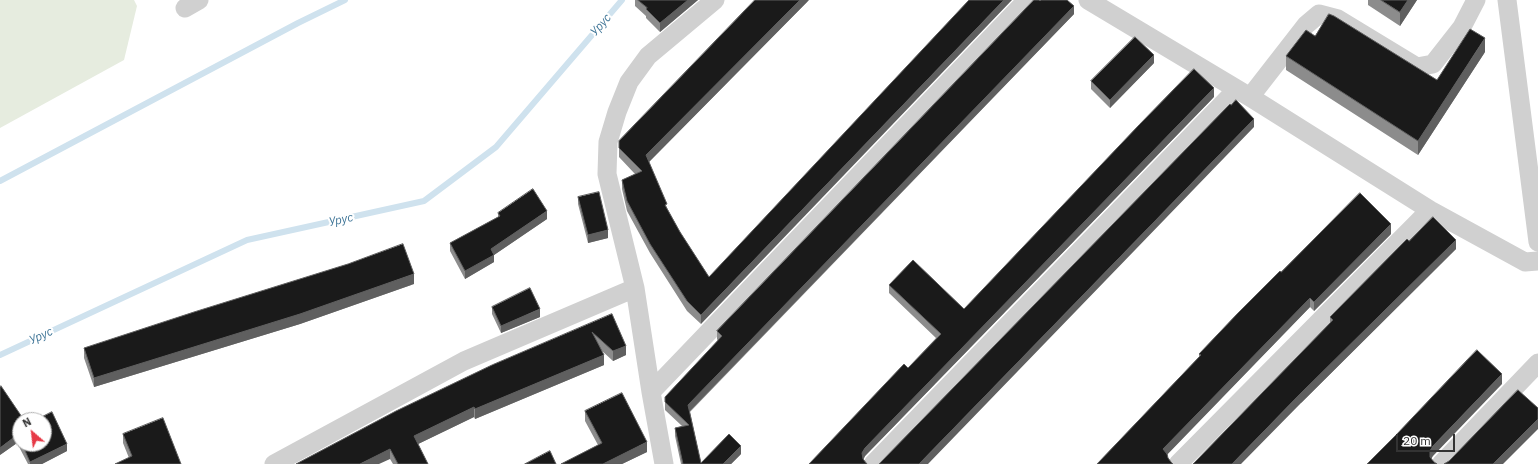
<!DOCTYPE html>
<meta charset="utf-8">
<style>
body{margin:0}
#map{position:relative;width:1538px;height:464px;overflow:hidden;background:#fff;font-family:"IBM Plex Sans",sans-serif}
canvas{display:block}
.north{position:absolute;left:12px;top:412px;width:40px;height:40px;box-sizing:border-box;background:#fff;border:1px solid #adadad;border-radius:50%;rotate:332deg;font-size:11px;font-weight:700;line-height:16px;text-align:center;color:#333}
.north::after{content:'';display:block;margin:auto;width:14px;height:18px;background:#e63946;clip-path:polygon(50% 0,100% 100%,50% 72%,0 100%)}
.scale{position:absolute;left:1396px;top:434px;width:59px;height:18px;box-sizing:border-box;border:2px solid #333;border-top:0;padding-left:5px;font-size:12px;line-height:14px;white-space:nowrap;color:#333;-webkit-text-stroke:3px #fff;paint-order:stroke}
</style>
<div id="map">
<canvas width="1538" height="464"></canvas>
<div class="north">N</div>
<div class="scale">20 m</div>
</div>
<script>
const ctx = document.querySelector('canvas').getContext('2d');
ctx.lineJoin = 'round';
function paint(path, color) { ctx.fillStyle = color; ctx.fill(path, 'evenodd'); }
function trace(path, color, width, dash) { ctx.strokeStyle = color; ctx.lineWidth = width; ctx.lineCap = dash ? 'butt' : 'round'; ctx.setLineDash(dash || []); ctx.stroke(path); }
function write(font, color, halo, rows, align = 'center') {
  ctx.font = font + ' "IBM Plex Sans",sans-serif'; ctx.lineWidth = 4; ctx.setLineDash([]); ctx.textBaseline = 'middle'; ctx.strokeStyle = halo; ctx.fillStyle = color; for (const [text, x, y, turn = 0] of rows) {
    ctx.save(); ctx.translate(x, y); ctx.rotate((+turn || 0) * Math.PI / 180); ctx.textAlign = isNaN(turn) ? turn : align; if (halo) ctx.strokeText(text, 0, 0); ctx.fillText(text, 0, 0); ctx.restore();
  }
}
paint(new Path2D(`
 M 0,0 L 134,0 L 137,6 L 124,60 L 0,128 Z`), '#e6ecdf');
trace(new Path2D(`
 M 0,181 L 298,23 L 345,0
 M 0,355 L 247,240 L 424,201 L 496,147 L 622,0`), '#cfe2ee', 6);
trace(new Path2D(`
 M 1088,0 L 1250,97 L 1430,210 L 1525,262 L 1538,261
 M 1507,0 L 1538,242
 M 185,8 L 199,0
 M 1250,97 L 1306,25 L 1319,14 L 1338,19 L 1417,67 L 1433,64 L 1462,27 L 1476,0
 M 651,392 L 1027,0
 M 274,464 L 464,361 L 635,288
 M 664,464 L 651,392 L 635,288 L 607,174 L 608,142 L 617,112 L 629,82 L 648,56 L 715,0
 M 873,464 L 1237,89
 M 1178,464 L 1430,210
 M 1441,464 L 1538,363`), '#d0d0d0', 19);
paint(new Path2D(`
 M 635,0 L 698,0 L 660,32 L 646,18 L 646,16 L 635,6 Z
 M 809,0 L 649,162 L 667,208 L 680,232 L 709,277 L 701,324 L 687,311 L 650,253 L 627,211 L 622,189 L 622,180 L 635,174 L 619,157 L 619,141 Z
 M 1368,0 L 1417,0 L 1400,26 L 1368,5 Z
 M 1040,1 L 1074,14 L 690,412 L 701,463 L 741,454 L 731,464 L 681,464 L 675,436 L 675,428 L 682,426 L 665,410 L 665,397 L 718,341 L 717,339 L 717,331 Z
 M 1315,36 L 1437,80 L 1485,52 L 1418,155 L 1286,70 L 1286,56 Z
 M 1154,63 L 1110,108 L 1091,89 L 1091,81 Z
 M 1214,97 L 865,456 L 863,460 L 809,464 L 908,368 L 936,338 L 889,293 L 889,285 L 964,309 Z
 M 578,197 L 608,238 L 588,243 L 578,204 Z
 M 498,213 L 547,219 L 494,255 L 494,262 L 465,279 L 450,251 L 450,243 L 498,217 Z
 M 1391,234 L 1314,311 L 1310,307 L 1167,454 L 1168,458 L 1171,462 L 1097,464 L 1199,357 L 1199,354 L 1281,272 Z
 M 1409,241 L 1456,249 L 1301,403 L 1330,323 L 1330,317 Z
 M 414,284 L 300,324 L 94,387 L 84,358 L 84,348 Z
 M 492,307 L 540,317 L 501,333 L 492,314 Z
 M 612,314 L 626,355 L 613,361 L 601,350 L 604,365 L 475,419 L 474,417 L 418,444 L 428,464 L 393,464 L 390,459 L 296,464 Z
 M 585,411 L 647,452 L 622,464 L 561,464 L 598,445 L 585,421 Z
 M 20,420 L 20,444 L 44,444 L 67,451 L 42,464 L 28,464 L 17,443 L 0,455 Z
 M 123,434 L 181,464 L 129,458 L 123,443 Z`), '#8c8c8c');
paint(new Path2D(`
 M 688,0 L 698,0 L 660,32 L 660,23 Z
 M 800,0 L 809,0 L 646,165 L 646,155 Z
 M 1004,0 L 1012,0 L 701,324 L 701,315 Z
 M 1408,0 L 1417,0 L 1400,26 L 1400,12 Z
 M 1074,6 L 1074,14 L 688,413 L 688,405 Z
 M 1485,38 L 1485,52 L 1418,155 L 1418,141 Z
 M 1154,55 L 1154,63 L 1110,108 L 1110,100 Z
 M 1214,88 L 1214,97 L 865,456 L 862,462 L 862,453 L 865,448 Z
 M 1254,119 L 1254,127 L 928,464 L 919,464 Z
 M 547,211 L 547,219 L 494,255 L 494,262 L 465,279 L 465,271 L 491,249 Z
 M 1391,224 L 1391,234 L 1314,311 L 1314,302 Z
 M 608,230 L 608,238 L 588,243 L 588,235 Z
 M 1456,240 L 1456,249 L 1301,403 L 1241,464 L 1232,464 L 1301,393 Z
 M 414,274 L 414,284 L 300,324 L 94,387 L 94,378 Z
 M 1310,298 L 1310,307 L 1163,459 L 1163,449 Z
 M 540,309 L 540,317 L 501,333 L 501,326 Z
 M 626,346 L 626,355 L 613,361 L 613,351 Z
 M 604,355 L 604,365 L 475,419 L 475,409 Z
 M 1502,374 L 1502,384 L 1433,456 L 1430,461 L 1430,451 L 1433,446 Z
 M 474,407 L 474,417 L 414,446 L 414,436 Z
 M 1538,419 L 1538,429 L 1503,464 L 1493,464 Z
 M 17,435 L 17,443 L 0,455 L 0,448 Z
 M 647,442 L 647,452 L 622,464 L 603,464 Z
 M 67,444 L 67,451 L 42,464 L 30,464 L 30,462 Z
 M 741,446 L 741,454 L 731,464 L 723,464 Z
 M 390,449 L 390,459 L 379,464 L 360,464 Z`), '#5f5f5f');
const building = new Path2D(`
 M 638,0 L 688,0 L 660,23 L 646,9 L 647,8 Z
 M 755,0 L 800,0 L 646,155 L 667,204 L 665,205 L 680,232 L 709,277 L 969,0 L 1004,0 L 701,315 L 687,301 L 650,244 L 627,201 L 622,180 L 642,171 L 619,148 L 619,141 Z
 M 1034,0 L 1039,0 L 1040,1 L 1041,0 L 1067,0 L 1074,6 L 688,405 L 701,463 L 729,434 L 741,446 L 723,464 L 683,464 L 675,428 L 689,425 L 665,402 L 665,397 L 722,336 L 717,331 Z
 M 1381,0 L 1408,0 L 1400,12 Z
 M 1329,14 L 1334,16 L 1437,80 L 1470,29 L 1485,38 L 1418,141 L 1286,56 L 1306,30 L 1315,36 Z
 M 1135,37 L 1154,55 L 1110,100 L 1091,81 Z
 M 1194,69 L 1214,88 L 865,448 L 862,453 L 863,459 L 867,464 L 809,464 L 904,364 L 908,368 L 941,334 L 889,285 L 913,260 L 964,309 L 1139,125 Z
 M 1236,100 L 1254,119 L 919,464 L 879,464 L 1230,104 L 1231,105 Z
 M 533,189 L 547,211 L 491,249 L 494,255 L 465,271 L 450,243 L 500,216 L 498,213 Z
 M 599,192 L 608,230 L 588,235 L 578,197 Z
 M 1360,193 L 1391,224 L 1314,302 L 1310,298 L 1163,449 L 1167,454 L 1168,458 L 1171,462 L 1173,464 L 1097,464 L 1201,355 L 1199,354 L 1238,313 L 1280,271 L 1281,272 Z
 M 1433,217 L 1456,240 L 1301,393 L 1232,464 L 1193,464 L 1333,320 L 1330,317 L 1407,239 L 1409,241 Z
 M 403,244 L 414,274 L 300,314 L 94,378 L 84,348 L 194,312 L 348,264 Z
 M 530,288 L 540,309 L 501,326 L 492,307 Z
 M 612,314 L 626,346 L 613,351 L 592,332 L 604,355 L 475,409 L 474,407 L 414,436 L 428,464 L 398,464 L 390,449 L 360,464 L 296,464 L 396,411 L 492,365 Z
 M 1477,350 L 1502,374 L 1433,446 L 1430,451 L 1430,457 L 1434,462 L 1437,464 L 1367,464 L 1396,435 Z
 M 1,386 L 24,420 L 20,420 L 20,441 L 17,435 L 0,448 L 0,387 Z
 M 1518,390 L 1538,408 L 1538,419 L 1493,464 L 1444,464 L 1449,461 Z
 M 622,393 L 647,442 L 603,464 L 561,464 L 602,443 L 585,411 Z
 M 52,412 L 67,444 L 30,462 L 22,444 L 44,444 L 44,420 L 36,420 Z
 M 163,418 L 181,464 L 115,464 L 132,456 L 123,434 Z
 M 550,451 L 556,464 L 525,464 Z`);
paint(building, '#1a1a1a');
trace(building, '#5f5f5f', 1);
write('italic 12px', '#3f7597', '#fff', [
 ["Урус",601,25,-49],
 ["Урус",341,220,-12],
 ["Урус",41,336,-25]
]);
</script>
